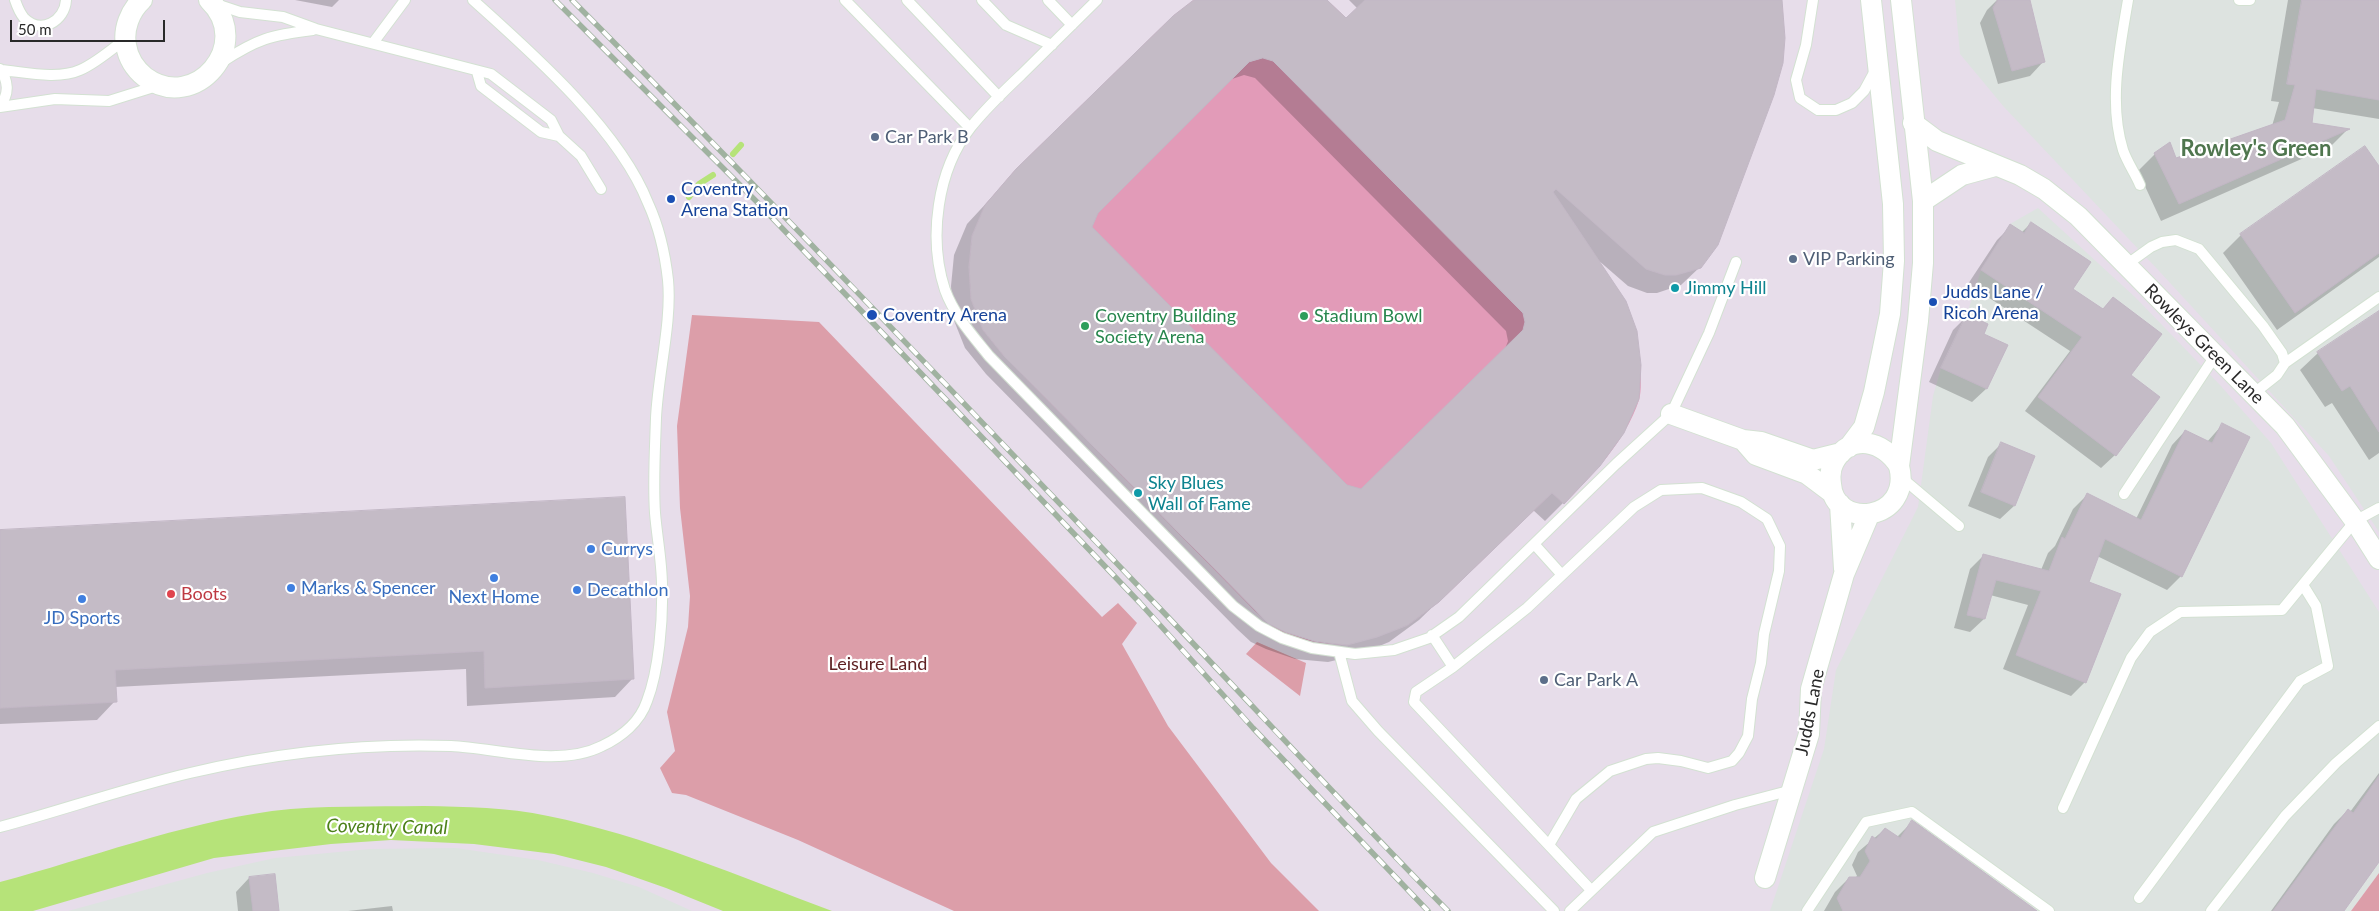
<!DOCTYPE html>
<style>
body{margin:0}
#map{position:relative;width:2379px;height:911px;overflow:hidden;background:#e7ddea;font-family:Lato,sans-serif}
canvas{display:block}
.scale{position:absolute;left:10px;top:20px;width:155px;height:22px;box-sizing:border-box;border:2px solid #292929;border-top:0;padding-left:6px;font-size:15px;line-height:18px;white-space:nowrap;color:#292929;-webkit-text-stroke:4px #fff;paint-order:stroke}
</style>
<div id="map">
<canvas width="2379" height="911"></canvas>
<div class="scale">50 m</div>
</div>
<script>
const ctx = document.querySelector('canvas').getContext('2d');
ctx.lineJoin = 'round';
function paint(path, color) { ctx.fillStyle = color; ctx.fill(path, 'evenodd'); }
function trace(path, color, width, dash) { ctx.strokeStyle = color; ctx.lineWidth = width; ctx.lineCap = dash ? 'butt' : 'round'; ctx.setLineDash(dash || []); ctx.stroke(path); }
function write(font, color, halo, rows, align = 'center') {
  ctx.font = font + ' Lato,sans-serif'; ctx.lineWidth = 4.5; ctx.setLineDash([]); ctx.textBaseline = 'middle'; ctx.strokeStyle = halo; ctx.fillStyle = color; for (const [text, x, y, turn = 0] of rows) {
    ctx.save(); ctx.translate(x, y); ctx.rotate((+turn || 0) * Math.PI / 180); ctx.textAlign = isNaN(turn) ? turn : align; if (halo) ctx.strokeText(text, 0, 0); ctx.fillText(text, 0, 0); ctx.restore();
  }
}
paint(new Path2D(`
 M 1955,0 L 2379,0 L 2379,532 L 2329,456 L 2160,272 L 2004,107 L 1960,54 Z
 M 2038,208 L 2135,297 L 2220,385 L 2271,443 L 2379,612 L 2379,873 L 2351,911 L 1770,911 L 1824,749 L 1836,670 L 1918,507 L 1933,396 L 1941,368 L 1967,314 L 1981,270 L 2010,224 Z
 M 456,848 L 538,860 L 593,873 L 639,887 L 692,911 L 68,911 L 207,873 L 275,858 L 370,849 Z`), '#dde3e0');
paint(new Path2D(`
 M 692,315 L 819,322 L 1102,617 L 1118,603 L 1137,623 L 1122,644 L 1168,726 L 1271,863 L 1319,911 L 954,911 L 798,840 L 686,795 L 672,793 L 660,768 L 675,751 L 667,712 L 688,627 L 690,596 L 680,508 L 677,426 Z
 M 1257,642 L 1306,663 L 1300,696 L 1246,654 Z
 M 2379,873 L 2379,911 L 2351,911 Z`), '#dc9ea9');
paint(new Path2D(`
 M 1194,0 L 1327,0 L 1346,18 L 1641,365 C 1640,376 1642,390 1639,400 C 1625,442 1594,473 1564,504 L 1552,493 L 1439,602 L 1408,625 L 1347,645 L 1323,643 L 1297,639 L 1275,629 L 1255,611 L 1004,356 L 983,330 L 971,299 L 969,267 L 972,236 L 985,205 L 1016,169 L 1173,16 Z`), '#e29bb8');
paint(new Path2D(`
 M 424,806 C 466,807 507,807 548,816 C 643,835 741,877 832,911 L 723,911 L 666,888 L 606,867 L 554,854 L 474,844 L 391,840 L 331,844 L 214,858 L 33,911 L 0,911 L 0,882 C 90,858 179,824 272,811 C 322,805 374,807 424,806 Z`), '#b6e379');
paint(new Path2D(`
 M 295,0 L 339,0 L 332,7 Z
 M 1196,0 L 1325,0 L 1346,19 L 1358,9 L 1349,0 L 1781,0 L 1700,267 L 1681,285 L 1657,293 L 1647,293 L 1628,286 L 1598,260 L 1563,503 L 1545,521 L 1533,510 L 1419,620 L 1389,642 L 1358,655 L 1328,662 L 1295,659 L 1266,649 L 1251,642 L 1237,629 L 986,374 L 965,348 L 953,318 L 951,286 L 954,255 L 967,224 L 1017,170 ZM 1244,75 L 1255,78 L 1506,331 L 1508,341 L 1505,349 L 1361,491 L 1347,486 L 1090,228 L 1097,212 L 1229,80 Z
 M 1997,0 L 2029,0 L 2043,62 L 2030,76 L 1998,84 L 1980,23 L 1987,10 Z
 M 2288,0 L 2379,0 L 2379,119 L 2312,108 L 2310,124 L 2347,130 L 2331,146 L 2161,221 L 2138,171 L 2155,154 L 2176,160 L 2272,126 L 2279,102 L 2271,101 Z
 M 2365,148 L 2379,168 L 2379,257 L 2277,330 L 2223,253 L 2241,235 Z
 M 2031,223 L 2071,289 L 2102,310 L 2113,299 L 2130,375 L 2115,455 L 2101,468 L 2025,411 L 2070,351 L 1968,284 L 1997,240 L 2011,226 L 2021,233 Z
 M 2379,313 L 2379,453 L 2369,460 L 2332,403 L 2325,407 L 2300,370 L 2318,353 Z
 M 1967,316 L 1982,334 L 2007,346 L 1986,389 L 1972,402 L 1929,382 L 1953,330 Z
 M 2222,425 L 2181,576 L 2167,590 L 2097,556 L 2087,582 L 2085,682 L 2071,696 L 2003,669 L 2028,605 L 1990,595 L 1984,619 L 1970,632 L 1954,628 L 1970,569 L 1984,555 L 2041,570 L 2048,553 L 2055,546 L 2073,509 L 2087,495 L 2136,519 L 2172,445 L 2185,431 L 2207,442 Z
 M 2001,444 L 2014,506 L 2000,519 L 1968,506 L 1988,457 Z
 M 0,532 L 633,678 L 615,697 L 467,706 L 466,669 L 115,687 L 115,701 L 97,720 L 0,724 Z
 M 2379,773 L 2379,861 L 2342,911 L 2271,911 L 2334,824 L 2348,810 L 2350,812 Z
 M 1912,822 L 2034,911 L 1824,911 L 1835,892 L 1849,878 L 1855,878 L 1857,876 L 1852,865 L 1858,852 L 1885,829 L 1897,837 Z
 M 249,878 L 278,911 L 238,911 L 236,892 Z
 M 392,906 L 393,911 L 348,911 Z`), '#0003');
trace(new Path2D(`
 M 733,154 L 741,145
 M 689,197 L 699,184 L 713,175`), '#b6e379', 6);
const building = new Path2D(`
 M 1194,0 L 1327,0 L 1346,18 L 1365,0 L 1782,0 L 1785,38 L 1783,63 L 1774,95 L 1718,245 L 1701,268 L 1676,275 L 1665,275 L 1646,269 L 1556,189 L 1553,192 L 1626,301 L 1637,331 L 1641,365 L 1639,399 L 1624,433 L 1600,466 L 1564,504 L 1552,493 L 1439,602 L 1408,625 L 1377,637 L 1347,645 L 1328,643 L 1314,641 L 1285,632 L 1269,624 L 1004,356 L 983,330 L 971,299 L 969,267 L 972,236 L 985,205 L 1016,169 L 1173,16 ZM 1263,58 L 1273,61 L 1523,313 L 1525,322 L 1523,330 L 1361,489 L 1347,485 L 1092,227 L 1098,213 L 1249,62 Z
 M 1998,0 L 2030,0 L 2045,62 L 2012,71 L 1993,8 Z
 M 2302,0 L 2379,0 L 2379,100 L 2316,89 L 2312,123 L 2350,129 L 2179,204 L 2154,153 L 2170,142 L 2176,158 L 2285,120 L 2295,85 L 2287,84 Z
 M 2365,146 L 2379,166 L 2379,253 L 2295,313 L 2240,234 Z
 M 2031,222 L 2091,262 L 2073,289 L 2103,309 L 2113,297 L 2162,334 L 2131,375 L 2160,397 L 2116,456 L 2038,397 L 2082,337 L 1981,270 L 2010,224 L 2024,233 Z
 M 2379,311 L 2379,432 L 2350,386 L 2342,391 L 2317,352 Z
 M 1967,314 L 1988,324 L 1984,334 L 2008,345 L 1987,389 L 1941,368 Z
 M 2222,423 L 2250,437 L 2182,577 L 2105,539 L 2089,582 L 2121,594 L 2086,683 L 2016,655 L 2041,591 L 1996,580 L 1985,619 L 1967,615 L 1983,554 L 2049,571 L 2062,537 L 2065,539 L 2087,493 L 2141,520 L 2185,430 L 2212,443 Z
 M 2001,442 L 2035,456 L 2015,506 L 1981,492 Z
 M 625,497 L 634,679 L 485,688 L 484,651 L 115,670 L 117,702 L 0,708 L 0,530 Z
 M 2379,776 L 2379,862 L 2344,911 L 2273,911 L 2348,809 L 2353,813 Z
 M 1912,820 L 2037,911 L 1843,911 L 1837,898 L 1849,877 L 1860,877 L 1870,861 L 1865,851 L 1872,836 L 1876,839 L 1885,828 L 1900,838 Z
 M 275,874 L 279,911 L 253,911 L 249,877 Z`);
paint(building, '#c4bbc6');
trace(building, '#c2b7c5', 1);
const lane = new Path2D(`
 M 15,0 C 17,6 20,13 24,18 C 41,35 65,21 66,0
 M 845,0 L 970,128
 M 907,0 L 999,97
 M 982,0 L 1006,25 L 1052,45
 M 1048,0 L 1072,25
 M 1097,0 C 1072,25 1046,50 1021,75 C 1004,91 986,108 971,127 C 937,170 928,238 945,290 C 954,315 973,336 989,356 L 1233,606 L 1259,626 L 1282,638 L 1312,648 L 1355,654 L 1394,650 L 1429,638 L 1459,617 L 1616,464 L 1671,414 L 1709,333 L 1736,262
 M 1813,0 L 1806,45 L 1796,80 L 1800,98 L 1818,110 L 1836,110 L 1852,103 L 1864,91 L 1876,69
 M 2128,0 C 2120,48 2108,102 2123,150 C 2127,162 2135,173 2140,185
 M 2239,0 L 2250,0
 M 216,4 L 240,12 L 283,17 L 316,29 L 491,74 L 551,120 L 559,136 L 581,156 L 601,189
 M 373,43 L 405,0
 M 222,62 C 257,39 271,35 313,30
 M 0,69 C 8,80 10,94 0,105
 M 1,70 C 24,72 58,80 80,70 C 96,63 111,50 125,39
 M 477,72 L 481,86 L 541,132 L 559,136
 M 0,107 L 55,99 L 109,101 L 160,85
 M 2126,265 L 2151,247 L 2162,242 L 2176,240 L 2199,249 L 2263,326 L 2282,353 L 2285,363 L 2277,375 L 2253,394
 M 2285,363 L 2379,297
 M 1902,478 L 1959,526
 M 2124,494 L 2215,356
 M 1535,545 L 1562,575
 M 1432,635 L 1453,667
 M 1339,652 L 1352,701 L 1378,731 L 1554,911
 M 2063,808 L 2131,658 L 2150,632 L 2180,612 L 2282,610 L 2355,521 L 2379,508
 M 0,827 C 63,810 126,788 190,773 C 274,753 364,743 451,746 C 497,748 559,768 602,746 C 621,737 640,722 647,701 C 659,670 663,620 662,586 C 662,562 657,537 655,513 C 653,482 655,449 656,418 C 658,374 672,322 668,280 C 665,253 659,227 648,203 C 619,129 531,52 473,0
 M 1549,845 L 1576,799 L 1610,771 L 1646,759 L 1658,758 L 1681,761 L 1708,768 L 1732,761 L 1739,753 L 1748,736 L 1752,699 L 1761,663 L 1764,634 L 1779,571 L 1780,546 L 1767,519 L 1741,502 L 1702,488 L 1661,490 L 1634,507 L 1527,608 L 1453,667 L 1416,692 L 1414,702 L 1591,890
 M 2139,898 L 2300,681 L 2328,666 L 2316,606 L 2303,585
 M 1570,911 L 1653,832 L 1735,805 L 1792,790
 M 1807,911 L 1866,822 L 1912,812 L 2049,911
 M 2211,911 L 2285,816 L 2336,763 L 2379,726`);
const street = new Path2D(`
 M 142,0 C 130,11 123,29 126,45 C 128,58 135,69 145,77 C 195,114 255,44 209,0
 M 1913,123 L 1937,141 L 2020,175 L 2044,189 L 2078,216 L 2285,426 L 2355,521 L 2379,559
 M 1923,201 L 1962,175 L 1995,166
 M 1671,414 L 1743,440 L 1761,442 L 1813,460 L 1841,453
 M 1743,440 L 1756,455 L 1807,474 L 1831,492
 M 1849,447 L 1864,427 L 1874,392 L 1890,314 L 1894,261 L 1893,204 L 1871,0
 M 1899,466 C 1884,441 1851,432 1834,462 C 1830,469 1830,477 1831,484 C 1834,531 1913,521 1899,466 L 1918,321 L 1923,263 L 1923,201 L 1901,0
 M 1840,504 L 1844,569
 M 1765,878 L 1809,734 L 1811,689 L 1844,574 L 1869,515`);
trace(lane, '#d3e1d2', 12);
trace(street, '#d3e1d2', 22);
trace(lane, '#fff', 10);
trace(street, '#fff', 20);
const rail = new Path2D(`
 M 555,0 L 757,202 L 850,299 L 1140,603 L 1253,728 L 1428,911
 M 572,0 C 766,195 956,395 1146,594 C 1247,699 1345,807 1448,911`);
trace(rail, '#a0b2a0', 5.5);
trace(rail, '#fff', 4, [11]);
for (const [x, y, r, color] of [
 [875,137,5,"#5c6f8a"],
 [671,199,5,"#1a4fb4"],
 [1793,259,5,"#5c6f8a"],
 [1675,288,5,"#0f9aa8"],
 [1933,302,5,"#1a4fb4"],
 [872,315,6,"#1a4fb4"],
 [1304,316,5,"#2e9e5b"],
 [1085,326,5,"#2e9e5b"],
 [1138,493,5,"#0f9aa8"],
 [591,549,5,"#3f7fe0"],
 [494,578,5,"#3f7fe0"],
 [291,588,5,"#3f7fe0"],
 [577,590,5,"#3f7fe0"],
 [171,594,5,"#e0444e"],
 [82,599,5,"#3f7fe0"],
 [1544,680,5,"#5c6f8a"]
]) { const dot = new Path2D(); dot.arc(x, y, r, 0, 2 * Math.PI); ctx.fillStyle = color; ctx.fill(dot); trace(dot, '#fff', 2); }
write('18px', '#4e5e75', '#fff', [
 ["Car Park B",885,137],
 ["VIP Parking",1803,259],
 ["Car Park A",1554,680]
], 'left');
write('18px', '#164399', '#fff', [
 ["Coventry",681,189],
 ["Arena Station",681,210],
 ["Judds Lane /",1943,292],
 ["Ricoh Arena",1943,313],
 ["Coventry Arena",883,315]
], 'left');
write('18px', '#0d838f', '#fff', [
 ["Jimmy Hill",1685,288],
 ["Sky Blues",1148,483],
 ["Wall of Fame",1148,504]
], 'left');
write('18px', '#27864d', '#fff', [
 ["Coventry Building",1095,316],
 ["Society Arena",1095,337],
 ["Stadium Bowl",1314,316]
], 'left');
write('18px', '#292929', '#fff', [
 ["Rowleys Green Lane",2204,344,45],
 ["Judds Lane",1810,712,-79]
]);
write('18px', '#366cbe', '#fff', [
 ["Currys",601,549],
 ["Marks & Spencer",301,588],
 ["Decathlon",587,590],
 ["Next Home",494,597,"center"],
 ["JD Sports",82,618,"center"]
], 'left');
write('18px', '#be3a42', '#fff', [
 ["Boots",181,594]
], 'left');
write('18px', '#5f2123', '#fff', [
 ["Leisure Land",878,664]
]);
write('italic 19px', '#4c8119', '#fff', [
 ["Coventry Canal",387,827,1]
]);
write('bold 22px', '#4f764e', '#fff', [
 ["Rowley's Green",2256,149]
]);
</script>
